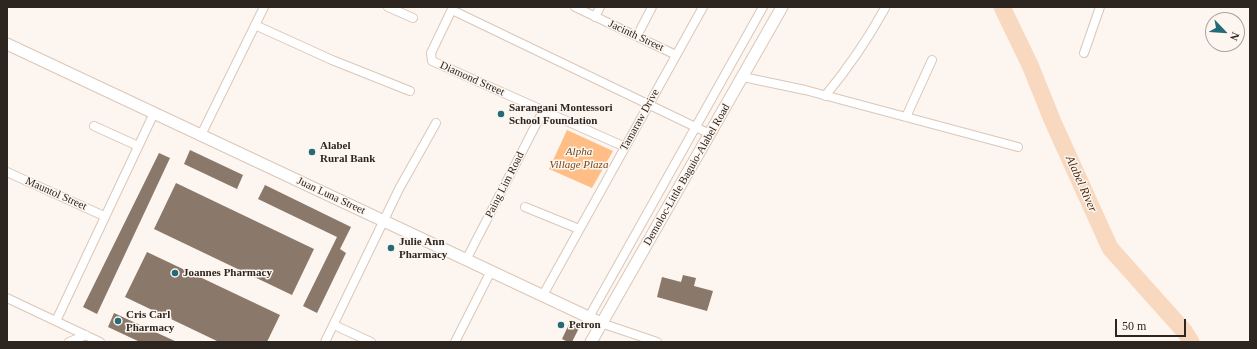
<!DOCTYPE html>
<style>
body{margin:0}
#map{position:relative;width:1257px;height:349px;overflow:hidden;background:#fdf5ef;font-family:Georgia,serif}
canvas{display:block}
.frame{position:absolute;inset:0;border:8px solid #2d2620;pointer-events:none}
.north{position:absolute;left:1205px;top:12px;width:40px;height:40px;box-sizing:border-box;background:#fdf5ef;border:1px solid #aaa29c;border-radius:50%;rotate:115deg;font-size:11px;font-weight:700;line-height:16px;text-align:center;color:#2d2620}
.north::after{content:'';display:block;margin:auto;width:14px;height:18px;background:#236b78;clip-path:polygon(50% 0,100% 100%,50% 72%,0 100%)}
.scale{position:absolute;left:1115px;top:319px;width:71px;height:18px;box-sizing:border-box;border:2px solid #2d2620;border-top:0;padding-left:5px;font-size:12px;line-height:14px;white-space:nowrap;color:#2d2620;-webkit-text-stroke:3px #fdf5ef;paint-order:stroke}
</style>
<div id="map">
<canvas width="1257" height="349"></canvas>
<div class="frame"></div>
<div class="north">N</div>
<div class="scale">50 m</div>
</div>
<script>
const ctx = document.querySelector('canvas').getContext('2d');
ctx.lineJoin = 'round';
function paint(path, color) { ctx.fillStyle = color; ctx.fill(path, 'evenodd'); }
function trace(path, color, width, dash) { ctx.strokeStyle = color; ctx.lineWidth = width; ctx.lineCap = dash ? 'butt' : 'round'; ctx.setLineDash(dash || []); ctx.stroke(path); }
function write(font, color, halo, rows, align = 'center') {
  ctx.font = font + ' Georgia,serif'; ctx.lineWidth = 3; ctx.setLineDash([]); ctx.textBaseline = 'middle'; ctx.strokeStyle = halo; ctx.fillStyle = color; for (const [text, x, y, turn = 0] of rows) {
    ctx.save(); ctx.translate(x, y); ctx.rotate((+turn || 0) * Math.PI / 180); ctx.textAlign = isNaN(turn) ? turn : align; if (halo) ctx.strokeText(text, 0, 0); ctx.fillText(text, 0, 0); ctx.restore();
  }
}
paint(new Path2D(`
 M 567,130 L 613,151 L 592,188 L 549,169 Z`), '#ffbe86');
paint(new Path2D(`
 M 996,7 L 1006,7 L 1030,65 L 999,13 Z`), '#f8d9bf');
trace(new Path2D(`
 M 1002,7 L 1030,65 L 1053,122 L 1110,248 L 1185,332 L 1191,342`), '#f8d9bf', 17);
paint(new Path2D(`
 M 190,150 L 243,175 L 237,189 L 184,164 Z
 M 159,153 L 170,158 L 97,314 L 83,307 Z
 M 176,183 L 314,249 L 292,295 L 154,229 Z
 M 265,185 L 351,227 L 340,249 L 346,253 L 317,313 L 303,306 L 337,237 L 258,199 Z
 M 147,252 L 280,315 L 267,342 L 219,342 L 125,297 Z
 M 683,275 L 696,278 L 694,286 L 713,291 L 707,311 L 657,297 L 662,277 L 681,282 Z
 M 114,313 L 177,342 L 140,342 L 108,327 Z
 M 570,322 L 580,326 L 572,342 L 568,342 L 562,339 Z`), '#8a796a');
const street = new Path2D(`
 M 388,7 L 413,18
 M 453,7 L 431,53 L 432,61 L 625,147
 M 575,7 L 676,55
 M 452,10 L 710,134
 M 595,17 L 600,7
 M 255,25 L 332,60 L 410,91
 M 637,36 L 652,7
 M 1084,53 L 1100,7
 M 743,77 L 805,90 L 1018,147
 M 825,96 C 849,67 867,41 885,8
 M 906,117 L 932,60
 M 94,126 L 138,146
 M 201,135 L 264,7
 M 7,172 L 104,216
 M 525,207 L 579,229
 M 466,260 L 543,111
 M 543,295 L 703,7
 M 7,298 L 100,342
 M 589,317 L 763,7
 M 56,321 L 154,113
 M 601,323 L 657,342
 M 334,325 L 371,342
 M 69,342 L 86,335
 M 325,342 L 399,189 L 436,123
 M 455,342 L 491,271`);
const secondary = new Path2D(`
 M 7,44 L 601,323
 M 591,342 L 782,7`);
trace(street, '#dac7b8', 10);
trace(secondary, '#dac7b8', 13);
trace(street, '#fff', 8);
trace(secondary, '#fff', 11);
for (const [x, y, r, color] of [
 [501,114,4,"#236b78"],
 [312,152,4,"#236b78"],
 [391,248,4,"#236b78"],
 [175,273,4,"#236b78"],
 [118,321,4,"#236b78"],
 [561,325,4,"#236b78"]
]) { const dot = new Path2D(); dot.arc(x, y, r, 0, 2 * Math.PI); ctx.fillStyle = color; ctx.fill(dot); trace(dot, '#fdf5ef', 1.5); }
write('11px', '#2d2620', '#fdf5ef', [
 ["Jacinth Street",636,36,25],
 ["Diamond Street",472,79,24],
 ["Tamaraw Drive",640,120,-61],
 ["Demoloc-Little Baguio-Alabel Road",687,175,-60],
 ["Paing Lim Road",505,185,-63],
 ["Mauntol Street",56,194,24],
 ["Juan Luna Street",331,196,25]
]);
write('bold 11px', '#2d2620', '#fdf5ef', [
 ["Sarangani Montessori",509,108],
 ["School Foundation",509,121],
 ["Alabel",320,146],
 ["Rural Bank",320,159],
 ["Julie Ann",399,242],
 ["Pharmacy",399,255],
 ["Joannes Pharmacy",183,273],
 ["Cris Carl",126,315],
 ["Pharmacy",126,328],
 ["Petron",569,325]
], 'left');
write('italic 11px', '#764513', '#fdf5ef', [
 ["Alpha",579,152],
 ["Village Plaza",579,165]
]);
write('italic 12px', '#492b0e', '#fdf5ef', [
 ["Alabel River",1081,184,66]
]);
</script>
